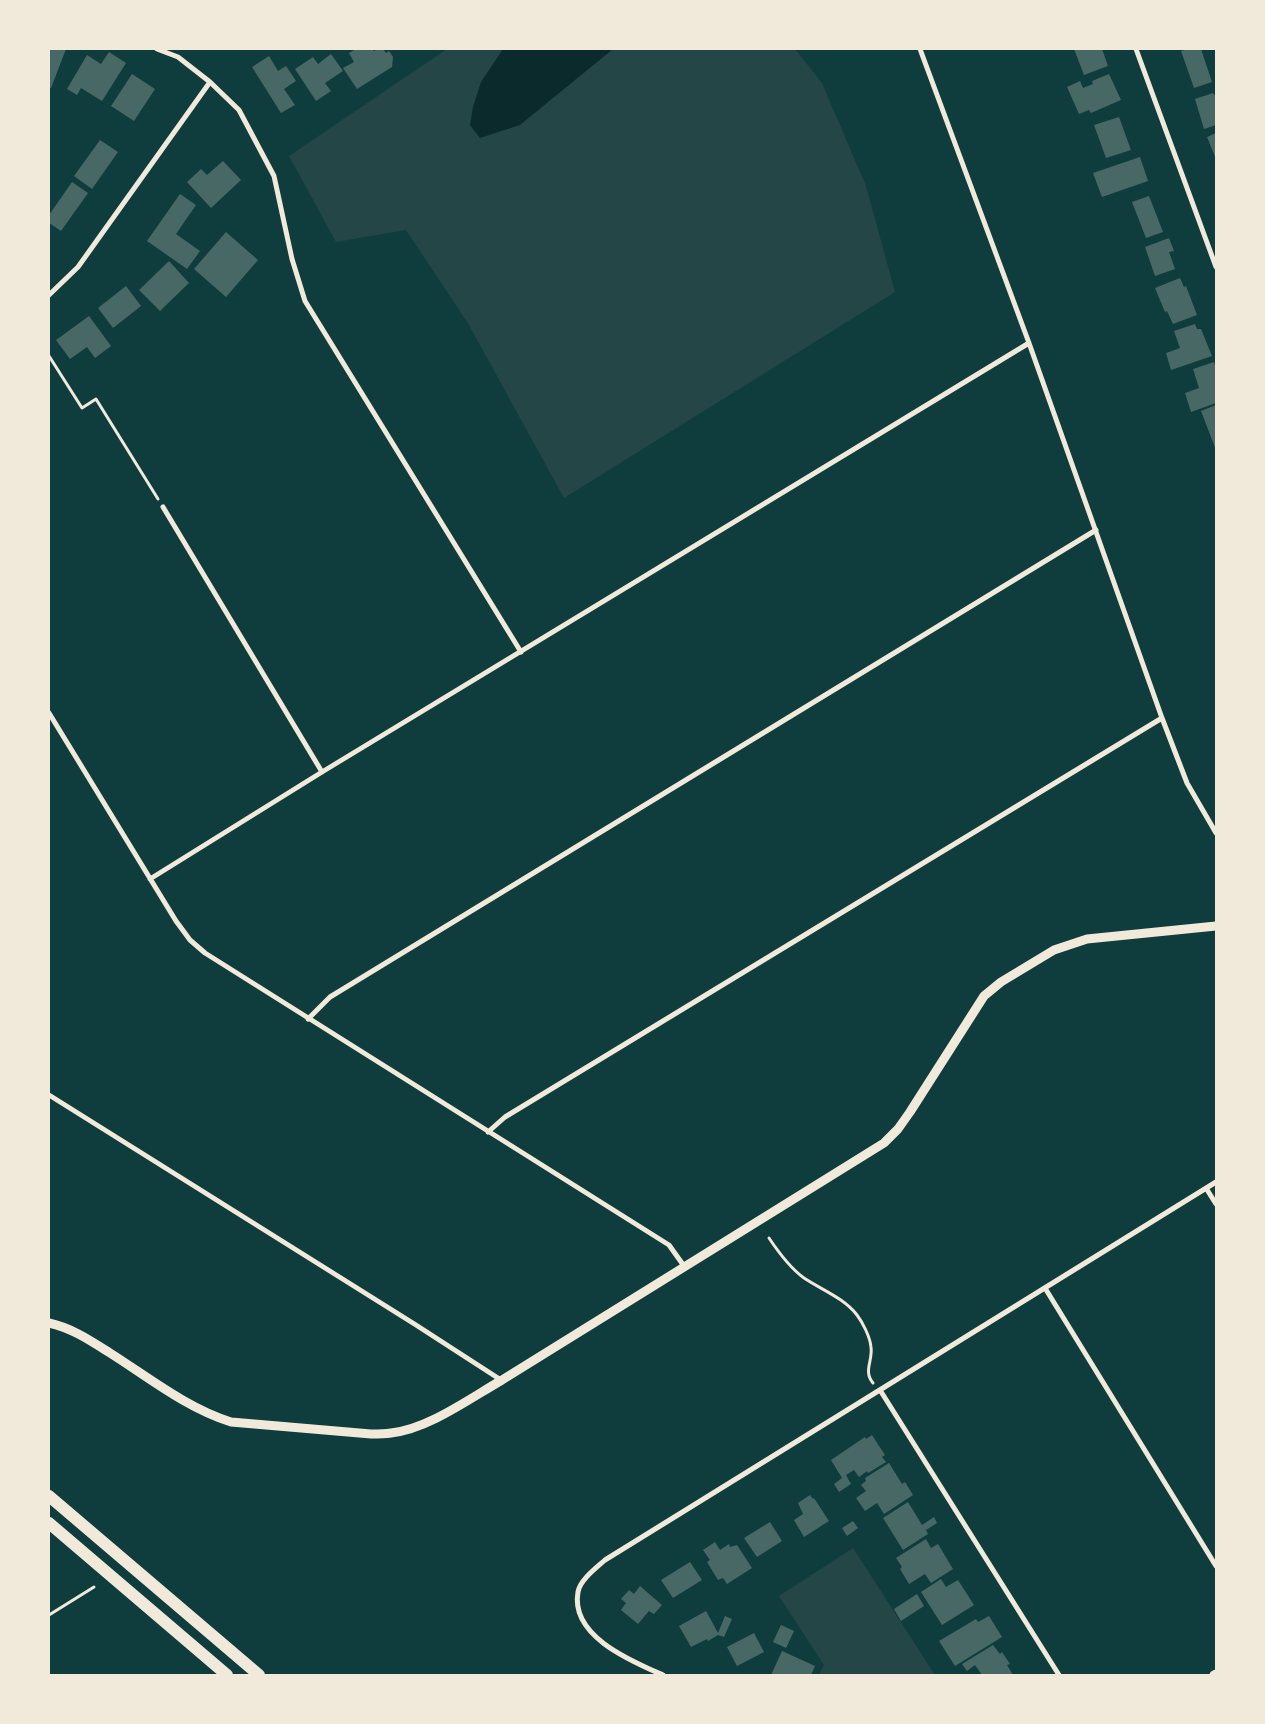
<!DOCTYPE html>
<style>
body{margin:0}
#map{position:relative;width:1265px;height:1724px;overflow:hidden;background:#0f3d3e;font-family:Commissioner,sans-serif}
canvas{display:block}
.frame{position:absolute;inset:0;border:50px solid #f1e9da;pointer-events:none}
</style>
<div id="map">
<canvas width="1265" height="1724"></canvas>
<div class="frame"></div>
</div>
<script>
const ctx = document.querySelector('canvas').getContext('2d');
ctx.lineJoin = 'round';
function paint(path, color) { ctx.fillStyle = color; ctx.fill(path, 'evenodd'); }
function trace(path, color, width, dash) { ctx.strokeStyle = color; ctx.lineWidth = width; ctx.lineCap = dash ? 'butt' : 'round'; ctx.setLineDash(dash || []); ctx.stroke(path); }
paint(new Path2D(`
 M 447,49 L 795,49 L 822,83 L 866,186 L 895,292 L 564,498 L 469,325 L 406,230 L 336,242 L 289,156 Z
 M 853,1548 L 935,1675 L 819,1675 L 824,1665 L 779,1596 Z`), '#244646');
paint(new Path2D(`
 M 503,49 L 613,49 L 520,125 L 480,138 L 470,125 L 473,107 L 481,82 Z`), '#0a2a2b');
paint(new Path2D(`
 M 49,49 L 66,49 L 51,88 L 49,87 Z
 M 356,49 L 372,49 L 374,51 L 378,49 L 383,49 L 386,53 L 389,51 L 393,57 L 392,67 L 357,89 L 343,68 L 354,62 L 349,53 Z
 M 1074,49 L 1102,49 L 1108,66 L 1084,75 Z
 M 1189,49 L 1201,49 L 1212,82 L 1194,88 L 1181,51 Z
 M 109,52 L 126,63 L 102,101 L 81,88 L 77,95 L 67,89 L 87,55 L 101,64 Z
 M 331,54 L 343,71 L 325,83 L 331,91 L 316,101 L 295,69 L 313,57 L 318,64 Z
 M 269,56 L 278,71 L 286,66 L 296,81 L 284,89 L 295,105 L 281,113 L 252,67 Z
 M 132,74 L 155,89 L 134,121 L 111,106 Z
 M 1109,74 L 1121,100 L 1091,113 L 1089,110 L 1079,114 L 1067,87 L 1080,81 L 1083,88 L 1093,84 L 1092,81 Z
 M 1213,93 L 1216,97 L 1216,125 L 1204,129 L 1195,99 Z
 M 1119,117 L 1131,150 L 1106,158 L 1094,125 Z
 M 1216,133 L 1216,159 L 1207,137 Z
 M 100,140 L 118,152 L 92,189 L 74,176 Z
 M 1140,157 L 1148,181 L 1102,197 L 1093,173 Z
 M 223,161 L 241,180 L 211,208 L 187,182 L 201,169 L 207,175 Z
 M 72,182 L 88,193 L 61,231 L 49,223 L 49,215 Z
 M 180,194 L 196,205 L 176,234 L 200,251 L 187,269 L 147,241 Z
 M 1149,196 L 1163,232 L 1146,238 L 1132,202 Z
 M 226,232 L 258,260 L 226,297 L 194,269 Z
 M 1169,238 L 1174,251 L 1169,252 L 1175,269 L 1155,276 L 1145,247 Z
 M 169,261 L 189,283 L 160,311 L 139,290 Z
 M 1180,278 L 1184,287 L 1186,286 L 1197,315 L 1173,324 L 1167,311 L 1165,312 L 1155,288 Z
 M 126,286 L 141,306 L 113,328 L 98,308 Z
 M 89,316 L 111,346 L 95,358 L 87,347 L 70,359 L 56,340 Z
 M 1195,324 L 1197,329 L 1201,329 L 1212,356 L 1171,370 L 1166,353 L 1180,348 L 1174,331 Z
 M 1214,362 L 1216,370 L 1216,403 L 1191,412 L 1185,393 L 1199,388 L 1193,369 Z
 M 1216,405 L 1216,450 L 1201,411 Z
 M 872,1435 L 885,1455 L 882,1457 L 886,1462 L 868,1473 L 867,1471 L 859,1477 L 854,1470 L 846,1475 L 851,1484 L 839,1492 L 834,1484 L 842,1478 L 831,1460 L 865,1437 L 866,1439 Z
 M 889,1463 L 902,1484 L 905,1482 L 913,1495 L 884,1514 L 877,1503 L 865,1511 L 856,1498 L 866,1491 L 861,1485 L 866,1481 L 865,1478 Z
 M 810,1495 L 813,1499 L 814,1498 L 829,1521 L 804,1537 L 794,1520 L 803,1514 L 798,1503 Z
 M 908,1502 L 922,1525 L 934,1517 L 937,1523 L 926,1530 L 928,1534 L 903,1550 L 883,1518 Z
 M 853,1521 L 858,1528 L 847,1536 L 842,1528 Z
 M 770,1522 L 782,1541 L 757,1557 L 744,1538 Z
 M 926,1539 L 931,1548 L 938,1544 L 953,1569 L 931,1583 L 925,1574 L 909,1584 L 900,1569 L 902,1567 L 896,1558 Z
 M 715,1542 L 720,1550 L 729,1544 L 730,1547 L 737,1545 L 752,1568 L 727,1584 L 723,1578 L 718,1580 L 707,1562 L 710,1560 L 703,1550 Z
 M 690,1562 L 702,1580 L 673,1598 L 661,1580 Z
 M 941,1579 L 946,1587 L 958,1580 L 974,1605 L 942,1625 L 921,1592 Z
 M 640,1586 L 662,1605 L 654,1614 L 649,1611 L 638,1624 L 621,1610 L 626,1603 L 621,1599 L 629,1590 L 634,1594 Z
 M 917,1594 L 924,1606 L 901,1621 L 894,1609 Z
 M 706,1611 L 718,1633 L 725,1616 L 732,1619 L 724,1637 L 718,1635 L 708,1641 L 707,1639 L 691,1647 L 679,1626 Z
 M 989,1616 L 1002,1637 L 955,1666 L 939,1641 L 976,1619 L 978,1622 Z
 M 781,1625 L 794,1631 L 786,1648 L 773,1642 Z
 M 754,1633 L 764,1652 L 737,1666 L 727,1647 Z
 M 993,1645 L 1000,1654 L 1002,1652 L 1010,1664 L 1007,1665 L 1013,1675 L 982,1675 L 975,1665 L 967,1671 L 962,1664 Z
 M 782,1651 L 815,1666 L 811,1675 L 771,1675 Z`), '#486865');
trace(new Path2D(`
 M 49,356 L 82,408 L 96,399 L 158,499
 M 769,1238 C 779,1253 790,1268 804,1278 C 822,1290 844,1298 857,1315 C 863,1323 870,1337 871,1347 C 873,1361 863,1371 873,1383
 M 49,1615 L 94,1587`), '#f1e9da', 3);
trace(new Path2D(`
 M 157,49 L 178,57 L 210,82 L 239,110 L 274,176 L 292,259 L 305,301 L 521,652
 M 920,49 L 1029,343 L 1162,718 L 1187,783 L 1216,833
 M 1136,49 L 1216,267
 M 49,295 L 78,267 L 210,82
 M 163,507 L 322,772
 M 49,713 L 176,921 L 190,940 L 205,953 L 669,1245 L 684,1266
 M 150,879 L 322,772 L 1029,343
 M 308,1019 L 330,997 L 1096,530
 M 49,1095 L 416,1325 L 501,1380
 M 488,1132 L 505,1117 L 1162,718
 M 1206,1188 L 1216,1204
 M 1045,1288 L 1216,1566
 M 880,1390 L 1059,1675
 M 663,1675 C 631,1661 570,1636 578,1592 C 580,1580 596,1568 605,1560 L 1216,1182`), '#f1e9da', 5);
trace(new Path2D(`
 M 49,1323 C 72,1328 91,1341 110,1353 C 148,1377 188,1409 231,1422 L 371,1434 C 378,1434 384,1434 391,1433 C 428,1429 469,1399 502,1380 L 884,1143 L 898,1129 L 910,1112 L 984,996 L 1001,982 L 1054,950 L 1087,939 L 1216,926
 M 1214,1675 L 1216,1674`), '#f1e9da', 9);
trace(new Path2D(`
 M 49,1496 L 259,1675
 M 49,1523 L 227,1675`), '#f1e9da', 12);
</script>
